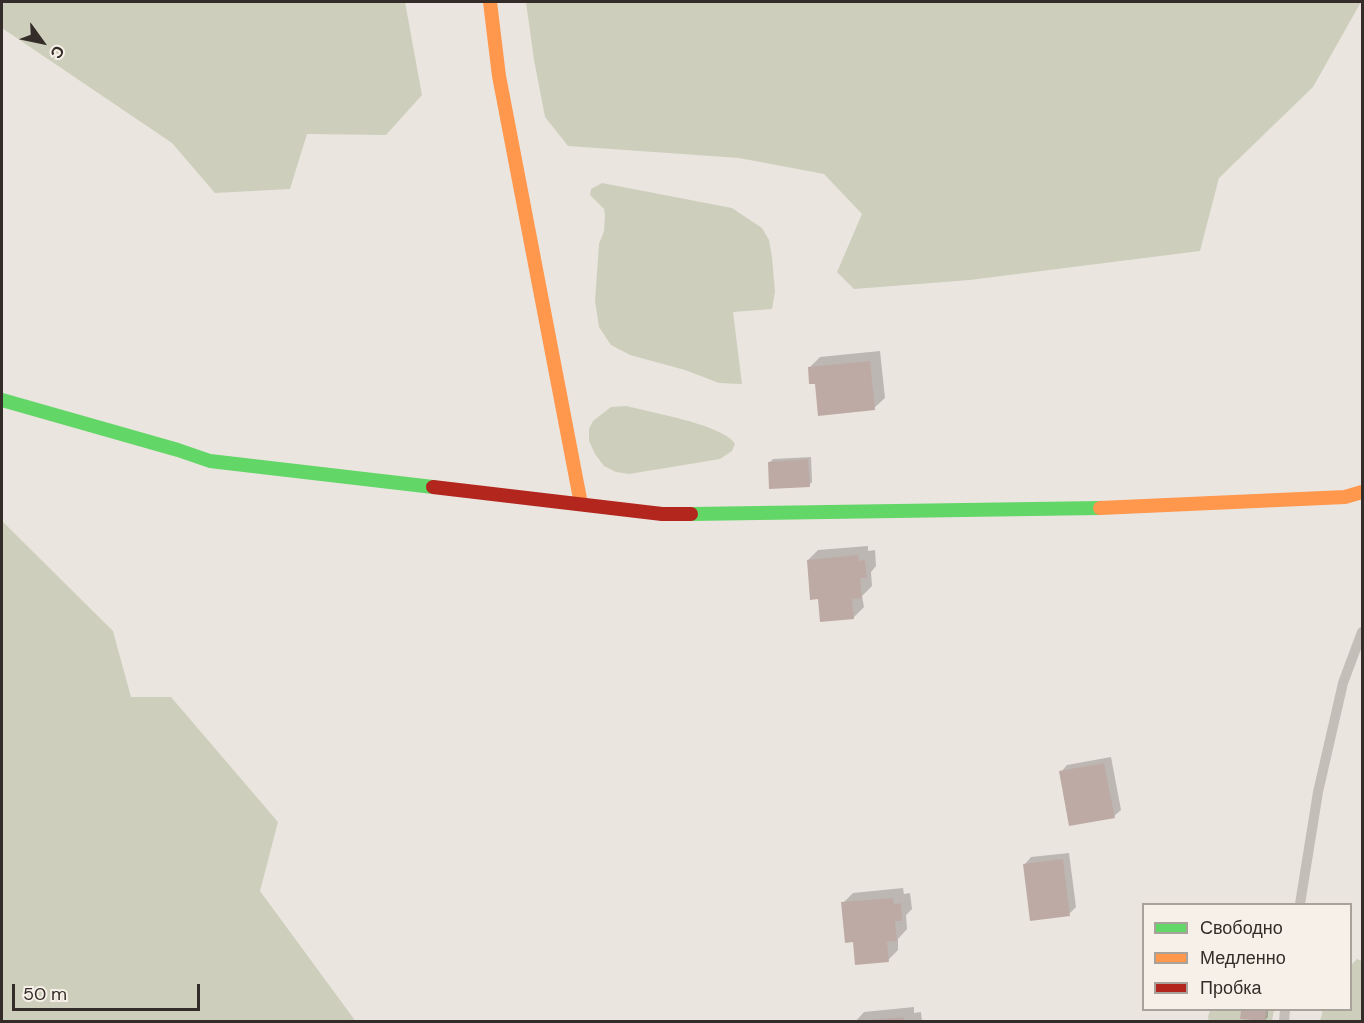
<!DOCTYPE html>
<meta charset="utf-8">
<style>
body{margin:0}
#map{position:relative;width:1364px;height:1023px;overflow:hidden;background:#ebe5e0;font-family:"DM Sans",sans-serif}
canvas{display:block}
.frame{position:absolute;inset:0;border:3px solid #342c28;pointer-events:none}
.legend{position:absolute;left:1142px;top:903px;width:210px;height:108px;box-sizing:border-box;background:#f7f0e8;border:2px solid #a9a29b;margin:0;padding:8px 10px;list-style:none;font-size:18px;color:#342c28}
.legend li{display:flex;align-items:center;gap:12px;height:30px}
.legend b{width:30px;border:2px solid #a9a29b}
.north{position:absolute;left:12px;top:12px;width:60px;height:60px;-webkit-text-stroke:4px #f7f0e8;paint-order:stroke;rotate:123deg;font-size:16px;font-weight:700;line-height:24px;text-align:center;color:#342c28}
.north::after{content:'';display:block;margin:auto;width:21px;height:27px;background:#342c28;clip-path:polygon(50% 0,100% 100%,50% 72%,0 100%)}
.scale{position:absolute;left:12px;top:984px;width:188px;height:27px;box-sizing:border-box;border:3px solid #342c28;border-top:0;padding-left:8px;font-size:18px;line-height:21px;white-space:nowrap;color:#342c28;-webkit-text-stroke:4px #f7f0e8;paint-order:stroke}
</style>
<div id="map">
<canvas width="1364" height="1023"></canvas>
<div class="frame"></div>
<ul class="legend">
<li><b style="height:8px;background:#63d668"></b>Свободно</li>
<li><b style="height:8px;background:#ff974d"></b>Медленно</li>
<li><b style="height:8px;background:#b3261e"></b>Пробка</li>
</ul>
<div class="north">С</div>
<div class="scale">50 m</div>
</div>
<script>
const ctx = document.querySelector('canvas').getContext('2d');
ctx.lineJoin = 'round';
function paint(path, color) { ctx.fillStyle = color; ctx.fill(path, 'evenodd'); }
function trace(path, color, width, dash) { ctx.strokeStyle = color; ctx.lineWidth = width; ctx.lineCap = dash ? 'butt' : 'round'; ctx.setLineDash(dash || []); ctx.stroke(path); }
paint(new Path2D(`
 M 2,2 L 405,2 L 422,95 L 386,135 L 307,134 L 290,189 L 215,193 L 172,143 L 2,28 Z
 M 526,2 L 1361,2 L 1313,87 L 1219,178 L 1200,251 L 970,280 L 854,289 L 837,272 L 862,214 L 824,174 L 739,158 L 568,146 L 545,117 L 534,60 Z
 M 602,183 L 732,208 L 762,228 L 769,240 L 772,257 L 775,292 L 772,309 L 733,312 L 742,384 L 719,383 L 685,370 L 630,355 L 611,345 L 599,327 L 595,301 L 599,244 L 604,231 L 605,215 L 604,209 L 590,195 L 591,189 Z
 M 626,406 C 649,412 725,425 735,444 L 732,451 L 720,459 L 629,474 L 616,472 L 604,466 L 595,454 L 589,441 L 589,429 L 593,421 L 611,407 Z
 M 2,521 L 113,631 L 131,697 L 171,697 L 278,822 L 260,891 L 354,1019 L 354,1021 L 2,1021 Z
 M 1357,959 L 1362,961 L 1362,1021 L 1320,1021 L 1323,1010 L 1350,1010 L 1351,965 Z
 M 1210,1010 L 1274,1010 L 1272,1021 L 1209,1021 L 1208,1017 Z`), '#cdcfbc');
paint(new Path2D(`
 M 880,351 L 885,398 L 874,408 L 809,368 L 820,357 Z
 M 811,457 L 812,482 L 809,485 L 770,462 L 773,459 Z
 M 868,546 L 868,551 L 875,550 L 876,566 L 871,572 L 872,586 L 862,596 L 864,607 L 853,618 L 819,598 L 808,560 L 818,550 Z
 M 1111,757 L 1121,810 L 1114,816 L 1061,772 L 1067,765 Z
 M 1069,853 L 1076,907 L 1069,914 L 1025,864 L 1031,857 Z
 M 903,888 L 904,894 L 910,893 L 912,909 L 906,915 L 907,929 L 898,939 L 898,950 L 888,960 L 854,941 L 843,903 L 853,893 Z
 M 914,1007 L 914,1013 L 921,1012 L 922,1022 L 855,1022 L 864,1012 Z
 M 1243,1010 L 1268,1010 L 1268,1017 L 1265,1020 L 1242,1018 Z`), '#0003');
paint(new Path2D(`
 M 870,361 L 875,410 L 818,416 L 815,384 L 809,384 L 808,367 Z
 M 808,459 L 810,487 L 769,489 L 768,462 Z
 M 858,555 L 859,561 L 865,560 L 867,578 L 860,578 L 862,598 L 852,599 L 854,619 L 820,622 L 818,599 L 810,600 L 807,560 Z
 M 1104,763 L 1115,818 L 1069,826 L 1059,771 Z
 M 1063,859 L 1070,916 L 1030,921 L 1023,864 Z
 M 893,898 L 894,904 L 901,903 L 902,921 L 895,921 L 897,941 L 887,942 L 889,962 L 855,965 L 853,942 L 845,943 L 841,902 Z
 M 1241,1010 L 1266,1010 L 1265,1021 L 1240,1019 Z
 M 904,1017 L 904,1022 L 869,1022 L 869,1020 Z`), '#bdaaa4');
trace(new Path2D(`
 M 1300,904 L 1318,792 L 1343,683 L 1362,632
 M 1284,1022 L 1285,1010`), '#c4beb9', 10);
trace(new Path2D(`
 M 2,400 L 178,450 L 210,461 L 433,487
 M 691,514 L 1100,508`), '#63d668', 14);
trace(new Path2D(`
 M 490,2 L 499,76 L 581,504
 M 1100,508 L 1345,497 L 1362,492`), '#ff974d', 14);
trace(new Path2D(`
 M 433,487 L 662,514 L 691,514`), '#b3261e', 14);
</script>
